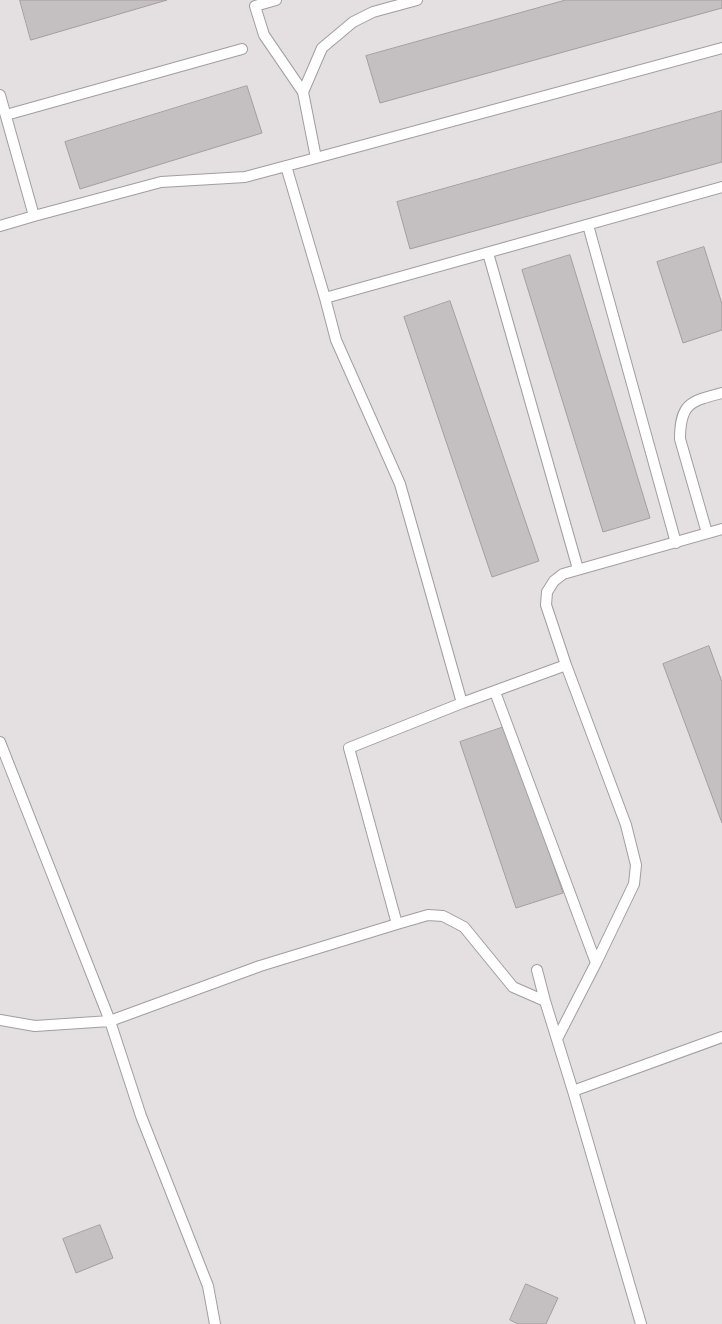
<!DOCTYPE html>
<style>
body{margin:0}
canvas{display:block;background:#e4dfe1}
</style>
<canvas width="722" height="1324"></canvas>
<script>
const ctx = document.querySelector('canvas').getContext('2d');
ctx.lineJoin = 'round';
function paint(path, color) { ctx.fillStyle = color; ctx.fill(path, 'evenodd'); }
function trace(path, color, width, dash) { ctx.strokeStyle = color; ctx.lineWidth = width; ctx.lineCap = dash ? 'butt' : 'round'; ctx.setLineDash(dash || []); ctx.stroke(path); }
const building = new Path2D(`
 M 20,0 L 167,0 L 31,40 Z
 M 566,0 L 722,0 L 722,8 L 380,103 L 366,56 Z
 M 247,86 L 262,133 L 80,189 L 65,142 Z
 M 722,111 L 722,162 L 410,249 L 397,202 Z
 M 704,247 L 722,304 L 722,330 L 683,343 L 657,262 Z
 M 570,255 L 650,518 L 603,532 L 522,270 Z
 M 450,301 L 539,561 L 492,577 L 404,317 Z
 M 709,646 L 722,682 L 722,823 L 663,664 Z
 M 507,726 L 563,893 L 516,908 L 460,742 Z
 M 100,1225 L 113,1258 L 76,1273 L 63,1239 Z
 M 526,1284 L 558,1298 L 546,1324 L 518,1324 L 510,1320 Z`);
paint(building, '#c4bfc1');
trace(building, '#a39ea0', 1);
const service = new Path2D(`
 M 276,0 L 255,6 L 264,35 L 303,92
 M 417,0 L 373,12 L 353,22 L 322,48 L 303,92 L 316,158 L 722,48
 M 0,95 L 34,216 L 161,182 L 245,177 L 316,158
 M 6,115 L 242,49
 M 286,166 L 325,298 L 722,187
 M 588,225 L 676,543
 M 0,226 L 34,216
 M 488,253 L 578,569
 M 325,298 L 336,340 L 400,484 L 462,703
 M 707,533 L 680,439 C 680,403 691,401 722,393
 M 495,692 L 596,963
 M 0,742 L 110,1021 L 141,1116 L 208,1286 L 215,1324
 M 537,970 L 545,1001 L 573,1091 L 641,1324
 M 545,1001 L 513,987 L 464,927 L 443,916 L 428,915 L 397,924 L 349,748 L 462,703 L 566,665
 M 0,1020 L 35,1026 L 110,1021 L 260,966 L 397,924
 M 557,1039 L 596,963 L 634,884 L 636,865 L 626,825 L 566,665 L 546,605 L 547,592 L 554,581 L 563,574 L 722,529
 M 573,1091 L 722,1037`);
trace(service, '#a29e9f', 12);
trace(service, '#fff', 10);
</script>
